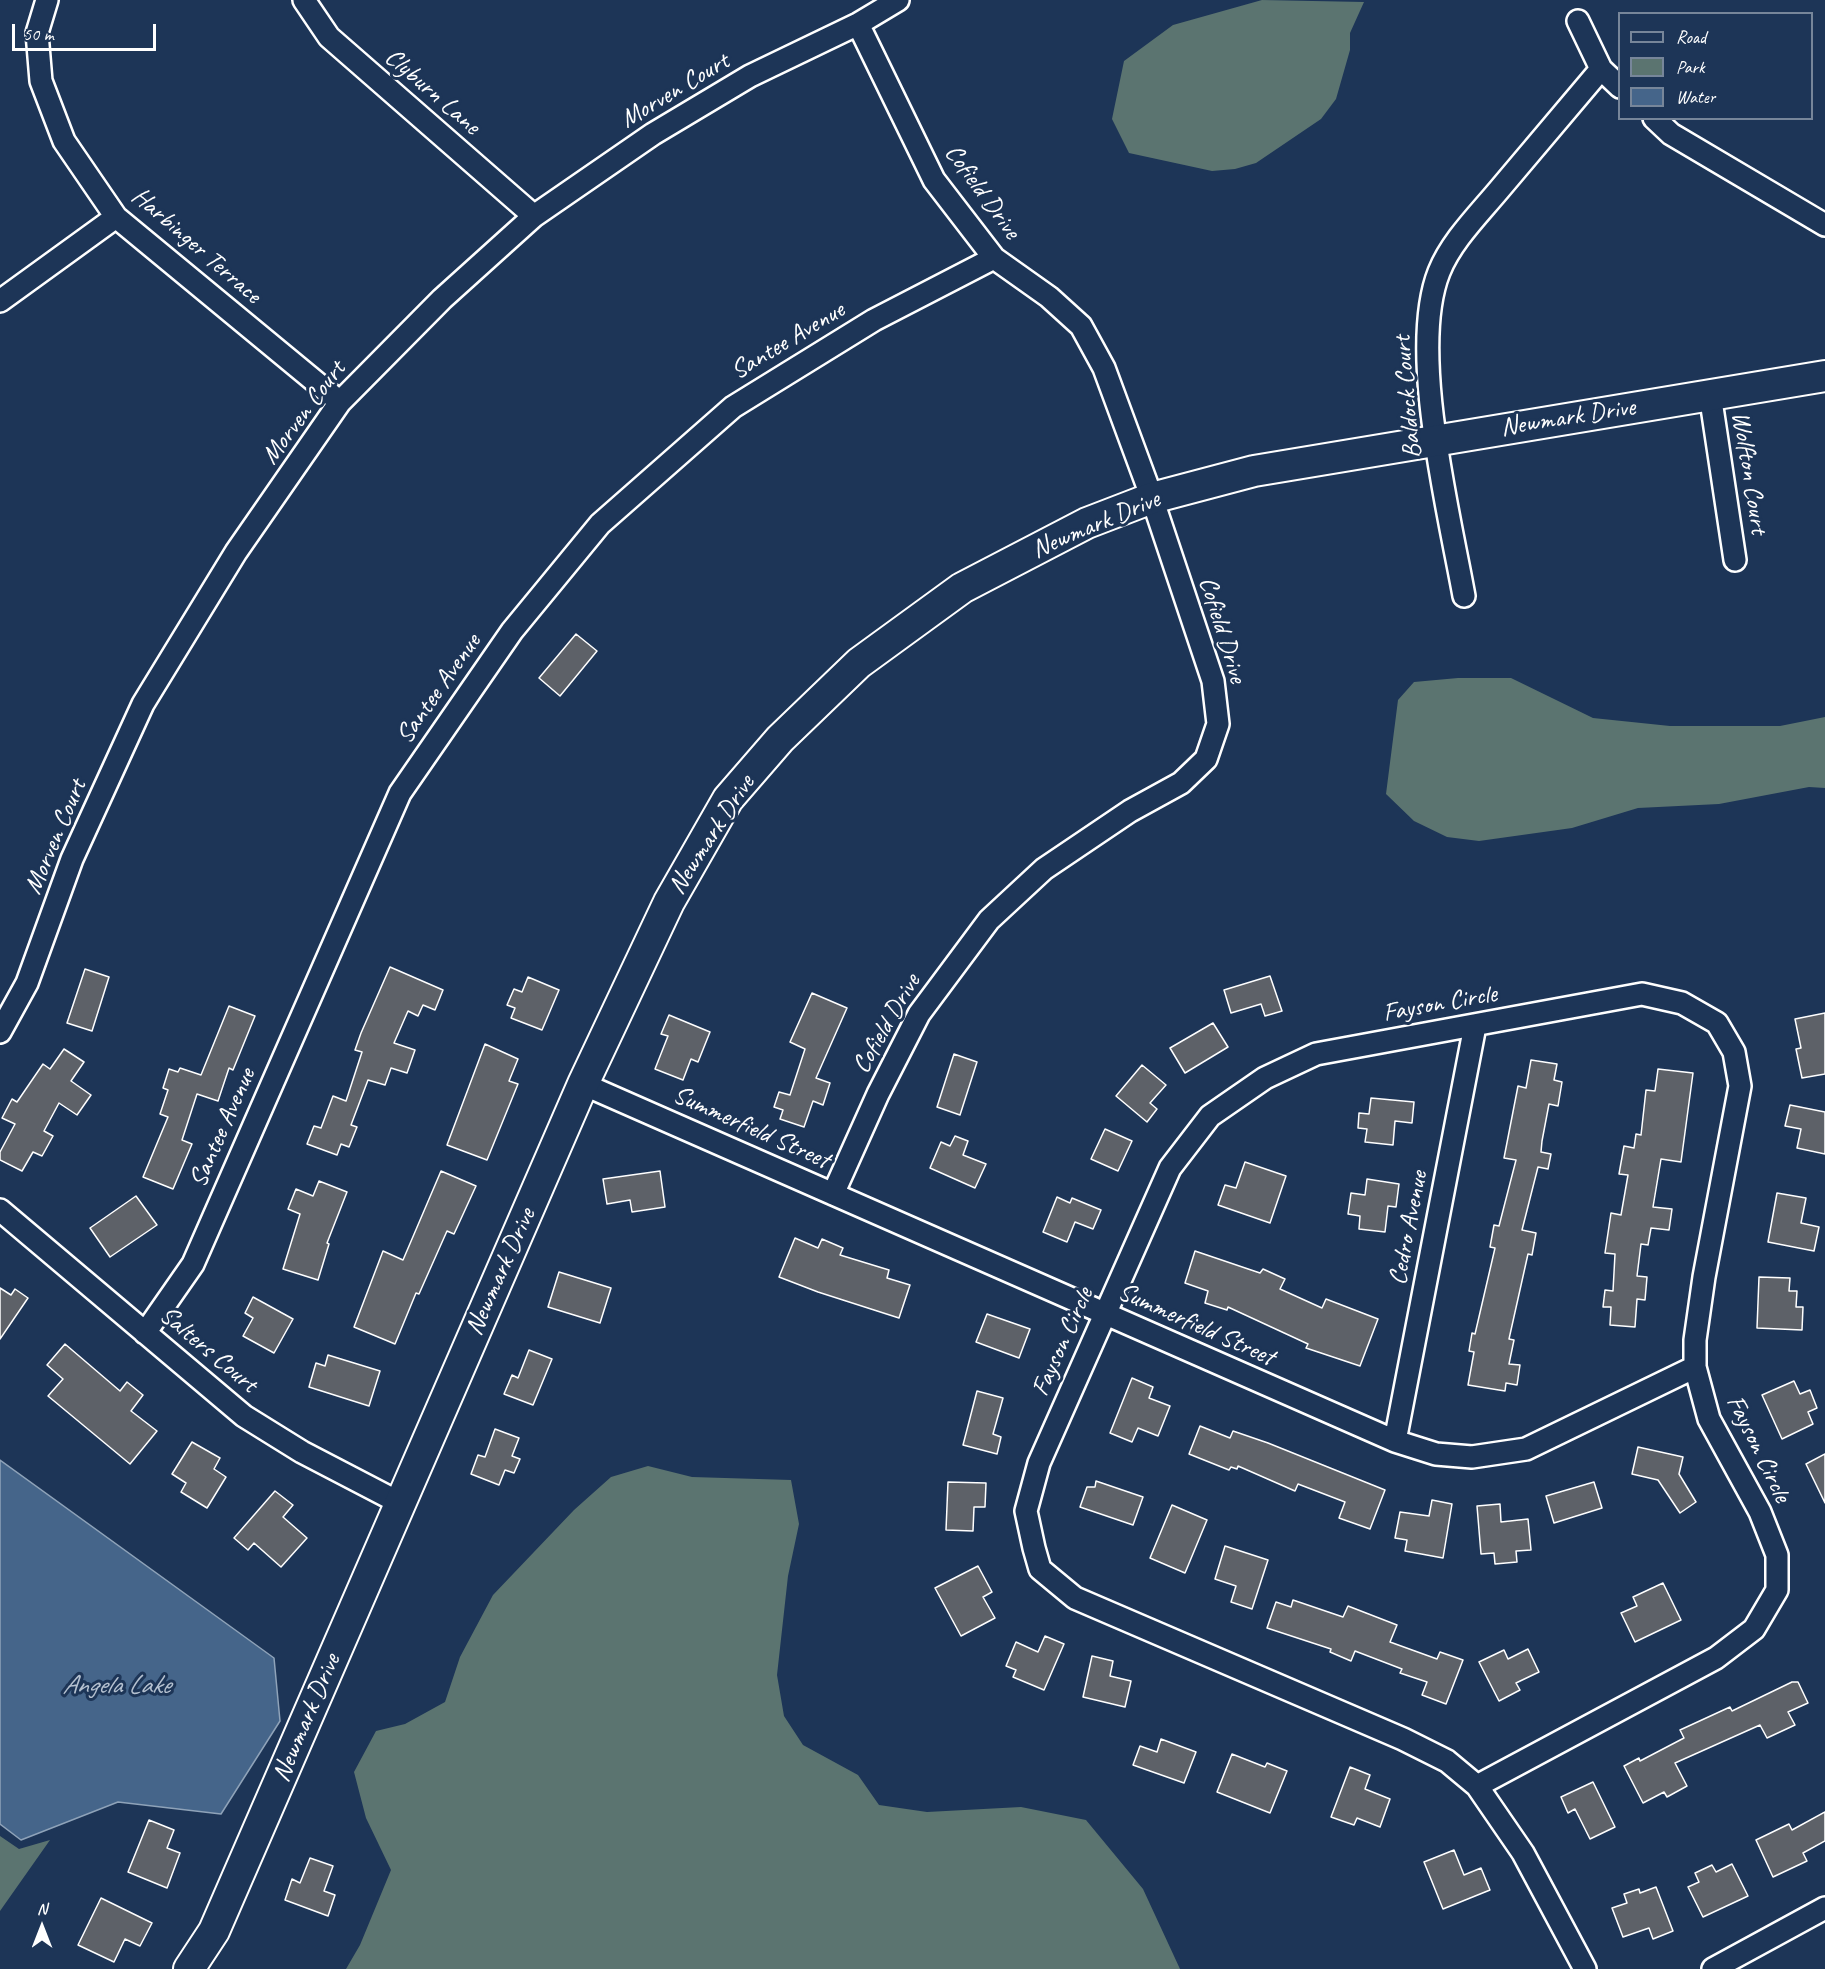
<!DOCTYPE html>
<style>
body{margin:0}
#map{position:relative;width:1825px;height:1969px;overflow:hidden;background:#1d3557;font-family:Caveat,sans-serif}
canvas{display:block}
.legend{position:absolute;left:1618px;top:12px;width:195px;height:108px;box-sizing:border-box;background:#1d3557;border:2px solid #77869a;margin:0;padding:8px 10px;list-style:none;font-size:18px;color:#fff}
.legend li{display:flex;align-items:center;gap:12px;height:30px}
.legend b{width:30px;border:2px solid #77869a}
.north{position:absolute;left:12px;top:1897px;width:60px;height:60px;-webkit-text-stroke:4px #1d3557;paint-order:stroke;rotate:0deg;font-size:16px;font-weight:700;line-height:24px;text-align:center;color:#fff}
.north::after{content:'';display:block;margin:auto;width:21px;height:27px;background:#fff;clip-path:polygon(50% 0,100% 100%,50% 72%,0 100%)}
.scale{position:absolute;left:12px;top:24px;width:144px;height:27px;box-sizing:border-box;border:3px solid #fff;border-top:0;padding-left:8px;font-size:18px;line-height:21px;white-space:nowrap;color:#fff;-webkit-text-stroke:4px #1d3557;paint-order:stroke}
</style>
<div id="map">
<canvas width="1825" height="1969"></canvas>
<ul class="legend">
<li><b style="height:8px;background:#1d3557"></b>Road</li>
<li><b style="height:16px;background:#5b7470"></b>Park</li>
<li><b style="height:16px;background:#45658a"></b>Water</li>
</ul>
<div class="north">N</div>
<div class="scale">50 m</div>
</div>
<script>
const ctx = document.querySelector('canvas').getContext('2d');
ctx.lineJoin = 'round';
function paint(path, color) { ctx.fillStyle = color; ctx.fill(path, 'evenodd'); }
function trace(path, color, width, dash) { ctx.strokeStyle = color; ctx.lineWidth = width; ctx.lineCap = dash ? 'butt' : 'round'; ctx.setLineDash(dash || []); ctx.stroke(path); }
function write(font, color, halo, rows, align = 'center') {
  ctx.font = font + ' Caveat,sans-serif'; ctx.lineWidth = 6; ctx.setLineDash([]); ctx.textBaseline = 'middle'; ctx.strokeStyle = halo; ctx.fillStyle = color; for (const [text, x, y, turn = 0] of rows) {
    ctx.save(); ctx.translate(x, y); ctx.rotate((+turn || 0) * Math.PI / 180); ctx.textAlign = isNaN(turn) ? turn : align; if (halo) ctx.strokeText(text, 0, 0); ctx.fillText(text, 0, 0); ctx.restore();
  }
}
paint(new Path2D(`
 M 1262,0 L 1364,2 L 1350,33 L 1350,50 L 1336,99 L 1321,119 L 1256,163 L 1235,169 L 1212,171 L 1129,153 L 1112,119 L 1124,61 L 1173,25 Z
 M 1458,678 L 1511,678 L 1593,718 L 1670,726 L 1780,726 L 1825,717 L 1825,788 L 1809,787 L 1719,804 L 1638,808 L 1572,828 L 1479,841 L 1447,837 L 1414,821 L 1386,794 L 1398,700 L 1414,682 Z
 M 648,1466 L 692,1477 L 791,1480 L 799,1524 L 788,1576 L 777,1675 L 784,1716 L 803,1745 L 858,1775 L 879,1805 L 927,1812 L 1021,1807 L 1086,1820 L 1143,1889 L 1180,1969 L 346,1969 L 360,1945 L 391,1870 L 366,1818 L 354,1772 L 376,1731 L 405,1724 L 445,1702 L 460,1657 L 493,1595 L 574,1510 L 611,1477 Z
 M 0,1836 L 19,1849 L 50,1840 L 0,1911 Z`), '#5b7470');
const water = new Path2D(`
 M 0,1460 L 274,1658 L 280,1721 L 221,1814 L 118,1802 L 21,1840 L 0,1824 Z`);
paint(water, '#45658a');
trace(water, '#8fa3b9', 1.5);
const building = new Path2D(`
 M 576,634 L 597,651 L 560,696 L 539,678 Z
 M 390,967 L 443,990 L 435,1010 L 423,1005 L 418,1016 L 408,1011 L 394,1043 L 415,1050 L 407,1073 L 391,1068 L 385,1085 L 368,1080 L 351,1125 L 357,1127 L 349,1147 L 341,1144 L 337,1155 L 307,1144 L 314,1126 L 321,1128 L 333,1096 L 346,1101 L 362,1052 L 355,1050 L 361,1033 Z
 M 85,969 L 109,977 L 92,1031 L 67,1023 Z
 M 1270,976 L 1282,1011 L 1265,1016 L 1261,1004 L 1231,1013 L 1224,990 Z
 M 528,977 L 559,990 L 542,1030 L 511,1018 L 515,1008 L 507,1005 L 514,989 L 522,992 Z
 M 812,993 L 847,1008 L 816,1078 L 830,1083 L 823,1105 L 813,1101 L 804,1127 L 780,1119 L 783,1110 L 774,1107 L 779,1092 L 790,1095 L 805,1049 L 790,1042 Z
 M 229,1006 L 255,1016 L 233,1070 L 229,1068 L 218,1101 L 197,1094 L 182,1140 L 192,1144 L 173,1189 L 143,1177 L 168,1117 L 160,1114 L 168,1090 L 163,1088 L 169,1069 L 178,1072 L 180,1068 L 201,1075 Z
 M 1825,1013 L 1825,1074 L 1802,1078 L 1796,1049 L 1801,1048 L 1795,1019 Z
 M 669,1015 L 710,1032 L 698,1062 L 691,1059 L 683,1080 L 655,1069 L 668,1036 L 661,1034 Z
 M 1213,1023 L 1228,1047 L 1185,1073 L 1170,1048 Z
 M 485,1044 L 518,1059 L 509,1081 L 518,1084 L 487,1160 L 447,1145 Z
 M 64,1049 L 84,1062 L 71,1081 L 91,1095 L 77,1115 L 59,1103 L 44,1131 L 53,1136 L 42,1156 L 33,1152 L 22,1171 L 0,1160 L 0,1152 L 15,1124 L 2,1118 L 12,1099 L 17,1102 L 43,1064 L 50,1069 Z
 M 954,1054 L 977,1062 L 960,1115 L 937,1107 Z
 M 1531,1060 L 1557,1064 L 1554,1080 L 1562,1082 L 1558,1106 L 1549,1104 L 1542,1141 L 1541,1152 L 1551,1154 L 1548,1169 L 1538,1167 L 1522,1230 L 1536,1233 L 1532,1255 L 1528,1254 L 1509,1339 L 1514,1340 L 1509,1364 L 1520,1365 L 1517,1385 L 1506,1383 L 1505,1391 L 1468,1385 L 1474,1352 L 1469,1351 L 1472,1333 L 1475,1334 L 1495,1248 L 1490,1247 L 1494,1225 L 1499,1226 L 1516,1160 L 1504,1158 L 1518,1086 L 1526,1088 Z
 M 1142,1065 L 1166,1085 L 1150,1103 L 1157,1109 L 1147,1122 L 1116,1096 Z
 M 1658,1069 L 1693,1073 L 1681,1162 L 1661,1159 L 1653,1207 L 1672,1209 L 1669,1230 L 1651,1228 L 1648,1245 L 1641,1244 L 1637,1276 L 1647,1277 L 1645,1300 L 1637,1299 L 1635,1327 L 1610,1325 L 1611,1307 L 1603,1307 L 1605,1290 L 1613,1291 L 1615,1254 L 1605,1253 L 1611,1213 L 1621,1215 L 1628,1175 L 1619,1174 L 1624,1146 L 1634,1148 L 1636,1134 L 1641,1135 L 1646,1090 L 1655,1091 Z
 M 1371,1098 L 1414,1102 L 1412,1123 L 1395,1121 L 1393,1145 L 1365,1142 L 1367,1129 L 1358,1128 L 1359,1113 L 1369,1114 Z
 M 1790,1105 L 1825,1112 L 1825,1154 L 1797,1148 L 1801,1129 L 1785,1126 Z
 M 1105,1129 L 1132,1141 L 1118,1171 L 1091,1159 Z
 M 955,1136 L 968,1141 L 963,1155 L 986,1164 L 975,1188 L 930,1168 L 941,1142 L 950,1146 Z
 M 1245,1162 L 1286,1176 L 1270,1223 L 1218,1205 L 1225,1185 L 1236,1188 Z
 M 441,1171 L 476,1186 L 454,1234 L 447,1231 L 419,1294 L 416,1293 L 395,1344 L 354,1327 L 383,1251 L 403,1260 Z
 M 660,1171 L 665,1207 L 632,1212 L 630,1200 L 607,1204 L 603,1179 Z
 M 1367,1179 L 1399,1184 L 1396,1207 L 1388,1206 L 1385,1232 L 1359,1229 L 1360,1216 L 1348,1214 L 1351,1193 L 1365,1195 Z
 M 319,1181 L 347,1192 L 327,1243 L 329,1244 L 318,1280 L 283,1269 L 300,1214 L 288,1209 L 296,1189 L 313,1196 Z
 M 1777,1193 L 1806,1198 L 1801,1223 L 1819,1227 L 1814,1251 L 1768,1242 Z
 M 136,1196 L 157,1225 L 110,1257 L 90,1228 Z
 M 1057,1197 L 1070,1203 L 1072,1198 L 1101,1210 L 1093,1229 L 1075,1222 L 1067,1242 L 1043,1232 Z
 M 795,1238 L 818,1248 L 822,1239 L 843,1248 L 840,1255 L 889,1270 L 887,1278 L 910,1285 L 899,1318 L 818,1292 L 779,1277 Z
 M 1195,1251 L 1260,1273 L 1263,1269 L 1285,1279 L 1280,1289 L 1322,1308 L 1326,1299 L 1378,1319 L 1360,1366 L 1306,1348 L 1308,1344 L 1228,1307 L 1227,1310 L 1205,1303 L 1208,1291 L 1185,1283 Z
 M 559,1272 L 611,1288 L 600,1323 L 548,1307 Z
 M 1759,1277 L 1790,1278 L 1789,1291 L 1797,1291 L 1796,1307 L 1803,1307 L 1802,1330 L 1757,1328 Z
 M 0,1288 L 11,1295 L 15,1289 L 28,1298 L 0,1339 Z
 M 253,1297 L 293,1319 L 274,1353 L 243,1336 L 253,1318 L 245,1313 Z
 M 987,1314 L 1030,1329 L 1019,1358 L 976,1342 Z
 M 65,1344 L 120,1391 L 127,1382 L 143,1395 L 131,1411 L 157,1431 L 130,1464 L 48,1396 L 63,1379 L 47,1365 Z
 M 529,1350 L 552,1359 L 533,1405 L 504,1394 L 512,1375 L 518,1378 Z
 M 328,1355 L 380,1371 L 369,1406 L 309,1387 L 316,1363 L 325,1366 Z
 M 1132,1378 L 1153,1387 L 1149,1398 L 1170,1406 L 1158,1436 L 1138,1428 L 1132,1442 L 1110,1433 Z
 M 1794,1381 L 1800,1394 L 1810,1390 L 1817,1408 L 1808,1412 L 1813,1424 L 1782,1439 L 1762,1395 Z
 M 977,1391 L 1003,1398 L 993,1434 L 1001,1437 L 997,1454 L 963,1445 Z
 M 1200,1426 L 1230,1438 L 1233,1431 L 1268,1443 L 1385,1490 L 1370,1529 L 1339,1518 L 1345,1502 L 1298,1484 L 1295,1491 L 1238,1466 L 1237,1469 L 1231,1467 L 1229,1470 L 1189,1454 Z
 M 495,1429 L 519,1438 L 512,1456 L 520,1459 L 514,1473 L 505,1470 L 499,1485 L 471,1474 L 478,1455 L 485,1457 Z
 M 192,1442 L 220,1458 L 214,1469 L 226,1477 L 207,1508 L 181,1492 L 186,1483 L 172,1474 Z
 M 1638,1447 L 1683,1457 L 1679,1474 L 1696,1502 L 1680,1513 L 1658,1480 L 1632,1474 Z
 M 1825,1454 L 1825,1503 L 1806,1464 Z
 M 1096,1481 L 1143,1497 L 1133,1525 L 1080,1507 L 1087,1487 L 1095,1487 Z
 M 948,1482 L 986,1483 L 985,1507 L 974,1507 L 973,1531 L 946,1530 Z
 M 1594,1482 L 1602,1508 L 1554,1523 L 1546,1496 Z
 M 275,1491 L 293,1505 L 283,1517 L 307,1538 L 281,1567 L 254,1543 L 248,1550 L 234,1538 Z
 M 1432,1500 L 1452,1504 L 1443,1558 L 1405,1551 L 1407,1540 L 1395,1538 L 1400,1512 L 1429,1516 Z
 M 1500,1504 L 1501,1522 L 1528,1519 L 1531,1550 L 1516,1551 L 1517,1562 L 1495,1564 L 1494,1553 L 1481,1554 L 1477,1506 Z
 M 1172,1505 L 1207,1520 L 1185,1573 L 1150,1558 Z
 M 1225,1546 L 1268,1560 L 1252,1609 L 1231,1602 L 1236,1586 L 1215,1579 Z
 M 978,1566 L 992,1592 L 983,1597 L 995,1618 L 961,1636 L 935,1588 Z
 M 1663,1583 L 1681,1620 L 1635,1642 L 1621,1613 L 1637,1606 L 1633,1597 Z
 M 1293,1600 L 1343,1617 L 1348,1606 L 1397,1625 L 1390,1642 L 1437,1659 L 1440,1652 L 1463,1660 L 1446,1704 L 1422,1695 L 1427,1682 L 1400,1673 L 1402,1669 L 1355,1651 L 1351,1661 L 1330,1652 L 1331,1649 L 1267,1628 L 1276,1602 L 1291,1607 Z
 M 1045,1636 L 1064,1644 L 1044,1690 L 1013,1677 L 1016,1670 L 1006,1666 L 1016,1642 L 1038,1652 Z
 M 1528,1649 L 1539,1672 L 1516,1683 L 1520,1690 L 1499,1701 L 1479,1662 L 1504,1650 L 1508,1659 Z
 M 1092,1656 L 1113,1661 L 1110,1676 L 1131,1681 L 1125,1707 L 1083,1697 Z
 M 1792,1682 L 1798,1682 L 1808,1703 L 1788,1712 L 1795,1725 L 1767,1738 L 1760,1725 L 1675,1763 L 1687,1786 L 1667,1797 L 1664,1792 L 1643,1803 L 1624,1766 L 1639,1758 L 1640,1761 L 1684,1738 L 1680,1730 L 1730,1707 L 1732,1711 Z
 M 1161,1739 L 1196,1752 L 1184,1783 L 1133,1765 L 1140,1746 L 1157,1752 Z
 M 1232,1754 L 1265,1767 L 1267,1763 L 1287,1771 L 1270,1813 L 1217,1792 Z
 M 1350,1767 L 1370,1775 L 1365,1789 L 1390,1799 L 1380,1827 L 1357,1818 L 1354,1825 L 1331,1817 Z
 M 1593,1782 L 1615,1827 L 1590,1839 L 1575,1809 L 1568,1813 L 1561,1797 Z
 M 1825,1812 L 1825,1841 L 1803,1853 L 1807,1861 L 1773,1877 L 1756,1840 L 1789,1824 L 1792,1830 Z
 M 149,1820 L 174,1830 L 167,1848 L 180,1853 L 167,1888 L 128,1872 Z
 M 1454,1850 L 1464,1875 L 1481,1868 L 1490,1890 L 1443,1909 L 1424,1862 Z
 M 310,1858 L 333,1866 L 324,1891 L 335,1895 L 328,1916 L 285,1900 L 292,1879 L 300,1883 Z
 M 1732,1864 L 1748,1896 L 1703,1917 L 1688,1887 L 1699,1882 L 1695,1873 L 1712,1865 L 1716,1872 Z
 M 1656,1887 L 1673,1931 L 1653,1939 L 1649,1928 L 1623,1937 L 1612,1908 L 1627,1903 L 1624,1894 L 1639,1889 L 1640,1893 Z
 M 101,1898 L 152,1923 L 140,1946 L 125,1939 L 114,1962 L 78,1945 Z`);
paint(building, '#5d6168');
trace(building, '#fff', 1.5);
const street = new Path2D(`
 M 47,0 L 37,33 L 41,81 L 64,141 L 116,217 L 340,402
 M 304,0 L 329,37 L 534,216
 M 1578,21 L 1601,69 L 1620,87
 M 1654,118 L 1671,134 L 1825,225
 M 0,301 L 116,217
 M 1710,394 L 1735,560
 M 1464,596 C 1449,512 1408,350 1439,272 C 1451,242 1477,216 1498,191 C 1532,151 1566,110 1601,69
 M 0,1032 L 27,983 L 72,859 L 143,704 L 236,552 L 340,402 L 442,299 L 534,216 L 653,134 L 750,76 L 858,24 L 898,0
 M 583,1084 L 1395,1441 L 1436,1454 L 1472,1457 L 1526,1449 L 1695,1367
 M 833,1194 L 878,1094 L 919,1014 L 989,920 L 1044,869 L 1130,811 L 1181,783 L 1206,759 L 1218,724 L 1213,681 L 1152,498 L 1104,368 L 1081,326 L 1049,297 L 994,258 L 934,180 L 858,24
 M 0,1210 L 244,1416 L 302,1452 L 400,1503
 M 145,1333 L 193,1264 L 400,793 L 512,631 L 600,524 L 733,407 L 874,320 L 994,258
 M 1395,1441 L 1475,1026
 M 1477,1786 L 1716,1658 L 1754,1629 L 1777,1590 L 1777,1555 L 1760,1512 L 1709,1419 L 1695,1367 L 1695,1340 L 1704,1277 L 1740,1086 L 1734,1052 L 1717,1023 L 1682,1003 L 1642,994 L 1316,1054 L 1265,1078 L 1210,1116 L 1170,1168 L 1039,1463 L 1026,1511 L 1034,1548 L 1040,1569 L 1075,1598 L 1403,1739 L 1447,1761 L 1477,1786 L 1523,1853 L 1585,1969
 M 1713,1969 L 1825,1908`);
const secondary = new Path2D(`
 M 189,1969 L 214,1931 L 583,1084 L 669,902 L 728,799 L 780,739 L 859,663 L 962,588 L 1087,523 L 1152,498 L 1254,471 L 1825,376`);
trace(street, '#fff', 26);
trace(secondary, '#fff', 34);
trace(street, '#1d3557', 21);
trace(secondary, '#1d3557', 30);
write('26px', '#fff', '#1d3557', [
 ["Morven Court",675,91,-31],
 ["Clyburn Lane",432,92,41],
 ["Cofield Drive",982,192,54],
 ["Harbinger Terrace",196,246,41],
 ["Santee Avenue",788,341,-31],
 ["Baldock Court",1408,397,-95],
 ["Morven Court",304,413,-53],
 ["Newmark Drive",1568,418,-9],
 ["Wolfton Court",1749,473,81],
 ["Newmark Drive",1096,525,-23],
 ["Cofield Drive",1222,630,73],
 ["Santee Avenue",439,689,-55],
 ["Newmark Drive",712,835,-57],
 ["Morven Court",56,837,-67],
 ["Fayson Circle",1440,1004,-10],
 ["Cofield Drive",887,1024,-60],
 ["Santee Avenue",223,1128,-66],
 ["Summerfield Street",751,1128,24],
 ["Cedro Avenue",1409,1228,-79],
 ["Newmark Drive",501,1272,-66],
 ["Summerfield Street",1196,1325,24],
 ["Fayson Circle",1063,1342,-66],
 ["Salters Court",208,1350,40],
 ["Fayson Circle",1758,1449,64],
 ["Newmark Drive",307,1718,-67]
]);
write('italic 27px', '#b5c1d0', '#1d3557', [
 ["Angela Lake",116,1686]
]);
</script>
